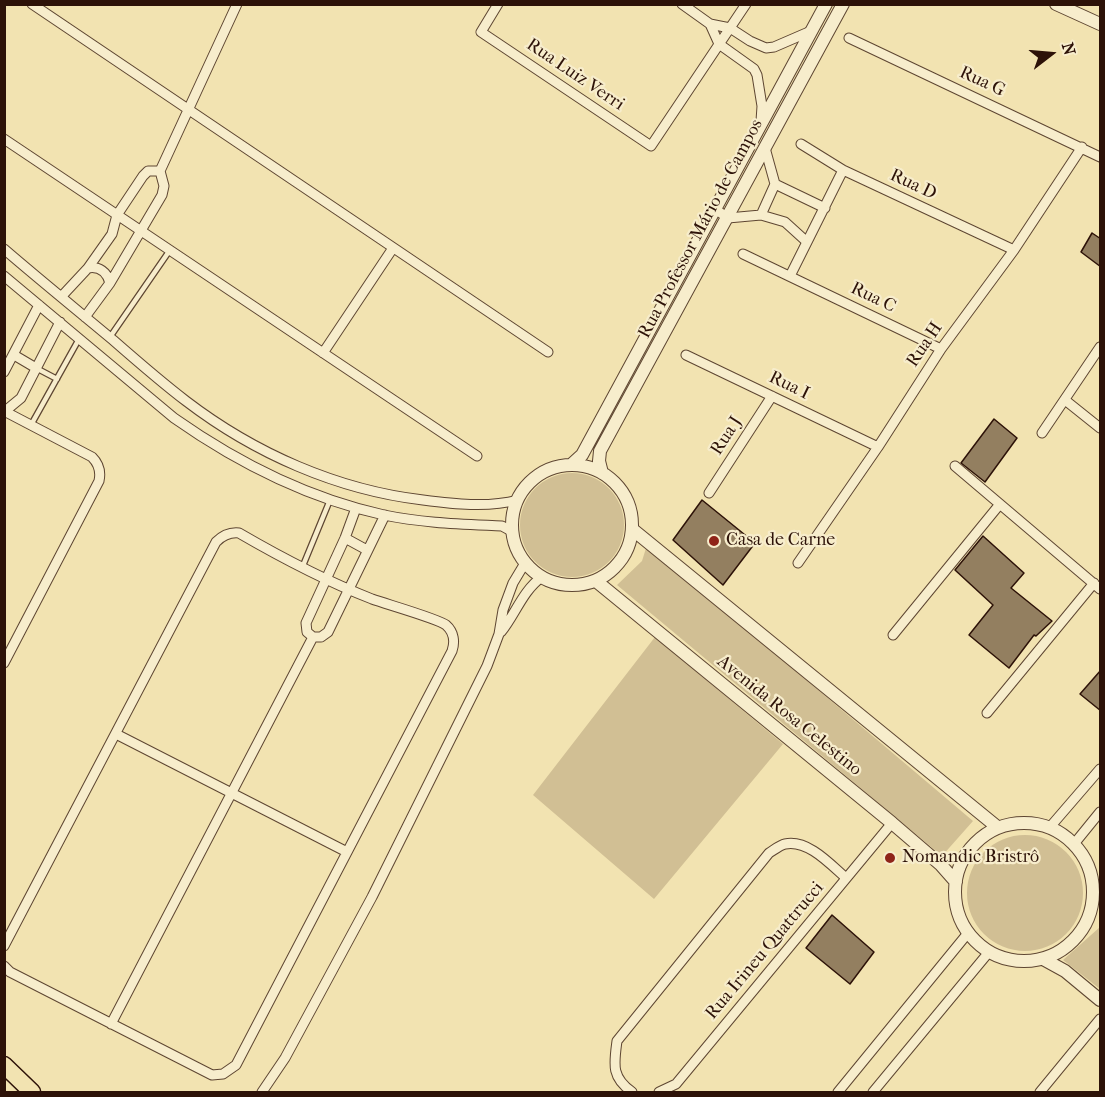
<!DOCTYPE html>
<meta charset="utf-8">
<style>
body{margin:0}
#map{position:relative;width:1105px;height:1097px;overflow:hidden;background:#f2e3b1;font-family:"IM FELL French Canon",serif}
canvas{display:block}
.frame{position:absolute;inset:0;border:6px solid #2d1208;pointer-events:none}
.north{position:absolute;left:1021px;top:24px;width:60px;height:60px;-webkit-text-stroke:4px #f7edcc;paint-order:stroke;rotate:74deg;font-size:16px;font-weight:700;line-height:24px;text-align:center;color:#2d1208}
.north::after{content:'';display:block;margin:auto;width:21px;height:27px;background:#2d1208;clip-path:polygon(50% 0,100% 100%,50% 72%,0 100%)}
</style>
<div id="map">
<canvas width="1105" height="1097"></canvas>
<div class="frame"></div>
<div class="north">N</div>
</div>
<script>
const ctx = document.querySelector('canvas').getContext('2d');
ctx.lineJoin = 'round';
function paint(path, color) { ctx.fillStyle = color; ctx.fill(path, 'evenodd'); }
function trace(path, color, width, dash) { ctx.strokeStyle = color; ctx.lineWidth = width; ctx.lineCap = dash ? 'butt' : 'round'; ctx.setLineDash(dash || []); ctx.stroke(path); }
function write(font, color, halo, rows, align = 'center') {
  ctx.font = font + ' "IM FELL French Canon",serif'; ctx.lineWidth = 4.5; ctx.setLineDash([]); ctx.textBaseline = 'middle'; ctx.strokeStyle = halo; ctx.fillStyle = color; for (const [text, x, y, turn = 0] of rows) {
    ctx.save(); ctx.translate(x, y); ctx.rotate((+turn || 0) * Math.PI / 180); ctx.textAlign = isNaN(turn) ? turn : align; if (halo) ctx.strokeText(text, 0, 0); ctx.fillText(text, 0, 0); ctx.restore();
  }
}
paint(new Path2D(`
 M520 525a52 52 0 1 1 104 0a52 52 0 1 1-104 0Z
 M 647,545 L 973,821 L 942,856 L 617,585 L 642,561 Z
 M 655,637 L 783,744 L 654,899 L 533,795 Z
 M967 893a58 58 0 1 1 116 0a58 58 0 1 1-116 0Z
 M 1100,927 L 1100,989 L 1063,960 Z`), '#d1bf94');
const building = new Path2D(`
 M 1092,233 L 1101,239 L 1101,267 L 1081,252 Z
 M 994,419 L 1017,438 L 985,482 L 961,463 Z
 M 702,500 L 755,543 L 723,585 L 673,540 Z
 M 983,536 L 1024,573 L 1011,588 L 1052,621 L 1036,636 L 1034,635 L 1009,668 L 969,635 L 993,605 L 955,570 Z
 M 1101,670 L 1101,711 L 1080,694 Z
 M 832,915 L 874,952 L 850,984 L 806,948 Z`);
paint(building, '#937f60');
trace(building, '#2d1208', 1.5);
const service = new Path2D(`
 M 110,337 L 170,250
 M 36,368 L 57,379
 M 31,425 L 79,339
 M 302,568 L 330,500`);
const minor = new Path2D(`
 M 32,4 L 548,352
 M 498,4 L 481,32 L 651,146 L 746,4
 M 682,4 L 710,24 L 730,28 L 750,41 L 766,48 L 774,47 L 811,31
 M 710,24 L 719,44 L 754,69 L 757,75 L 762,106 L 761,121
 M 849,38 L 1100,157
 M 4,139 L 477,456
 M 801,144 L 843,170 L 1014,250
 M 775,184 L 825,208
 M 715,209 L 728,218 L 761,215 L 775,184 L 765,148
 M 761,215 L 785,222 L 807,242
 M 4,249 C 40,280 77,310 113,340 C 137,361 161,382 186,401 C 254,453 337,490 423,500 C 454,504 487,508 518,500
 M 743,254 L 941,349
 M 88,268 C 99,266 107,272 110,283
 M 4,276 L 174,418 C 238,463 307,498 384,515 C 422,523 462,524 502,526 L 513,532
 M 790,276 L 843,170
 M 61,297 L 88,268 L 112,234 L 117,215 L 143,176 L 148,171 L 160,171
 M 85,317 L 110,283 L 162,195 L 164,186 L 160,171 L 237,4
 M 323,353 L 393,248
 M 14,355 L 36,368
 M 686,355 L 878,447
 M 4,372 L 39,305
 M 1065,400 L 1100,428
 M 4,411 L 92,457 C 99,464 101,472 99,481 L 4,663
 M 4,412 L 21,398 L 60,322
 M 1042,433 L 1100,347
 M 955,466 L 1100,589
 M 709,493 L 772,396
 M 356,508 L 345,538 L 306,623 L 307,632 L 313,637 L 321,637 L 328,632 L 385,515
 M 345,538 L 367,550
 M 798,563 L 878,447 L 941,349 L 1014,250 L 1082,147
 M 501,632 C 515,615 523,590 542,577
 M 893,635 L 1000,504
 M 987,713 L 1094,583
 M 116,734 L 347,852
 M 1050,827 L 1100,769
 M 1074,844 L 1100,812
 M 4,946 L 216,542 C 223,535 230,532 239,533 C 282,558 326,581 372,599 C 386,604 439,619 446,625 C 454,632 455,642 452,651 L 236,1065 L 223,1074 L 212,1075 L 10,972 L 4,966
 M 111,1024 L 313,637
 M 262,1092 L 285,1058 L 372,897 L 487,666 L 499,634 L 503,610 L 513,583 L 525,563
 M 632,1092 C 611,1077 614,1064 617,1041 L 769,853 C 774,850 780,845 785,844 C 808,839 831,865 846,878
 M 659,1092 L 676,1084 L 892,823
 M 838,1092 L 968,933
 M 873,1092 L 989,952
 M 1040,1092 L 1100,1019`);
const tertiary = new Path2D(`
 M 1056,4 L 1100,24
 M512 525a60 60 0 1 1 120 0a60 60 0 1 1-120 0Z
 M 571,465 L 582,455 L 826,4
 M 602,473 L 599,461 L 600,451 L 843,4
 M 632,529 L 996,826
 M 596,581 L 892,823 L 941,865 L 956,882
 M955 892a69 69 0 1 1 138 0a69 69 0 1 1-138 0Z
 M 1045,960 L 1065,971 L 1100,1000`);
const motorway = new Path2D(`
 M 4,1065 L 32,1092`);
trace(service, '#5e4632', 7);
trace(minor, '#5e4632', 11);
trace(tertiary, '#5e4632', 14);
trace(motorway, '#2d1208', 19);
trace(service, '#f7edcc', 4.5);
trace(minor, '#f7edcc', 9);
trace(tertiary, '#f7edcc', 12);
trace(motorway, '#f2e3b1', 16);
for (const [x, y, r, color] of [
 [714,541,6,"#8f2418"],
 [890,858,6,"#8f2418"]
]) { const dot = new Path2D(); dot.arc(x, y, r, 0, 2 * Math.PI); ctx.fillStyle = color; ctx.fill(dot); trace(dot, '#f7edcc', 2); }
write('18px', '#2d1208', '#f7edcc', [
 ["Rua Luiz Verri",575,75,34],
 ["Rua G",982,82,25],
 ["Rua D",913,185,25],
 ["Rua Professor Mário de Campos",701,229,-62],
 ["Rua C",873,298,26],
 ["Rua H",925,345,-56],
 ["Rua I",789,386,26],
 ["Rua J",727,436,-57],
 ["Avenida Rosa Celestino",789,716,39],
 ["Rua Irineu Quattrucci",765,951,-50]
]);
write('18px', '#2d1208', '#f7edcc', [
 ["Casa de Carne",726,541],
 ["Nomandic Bristrô",902,858]
], 'left');
</script>
